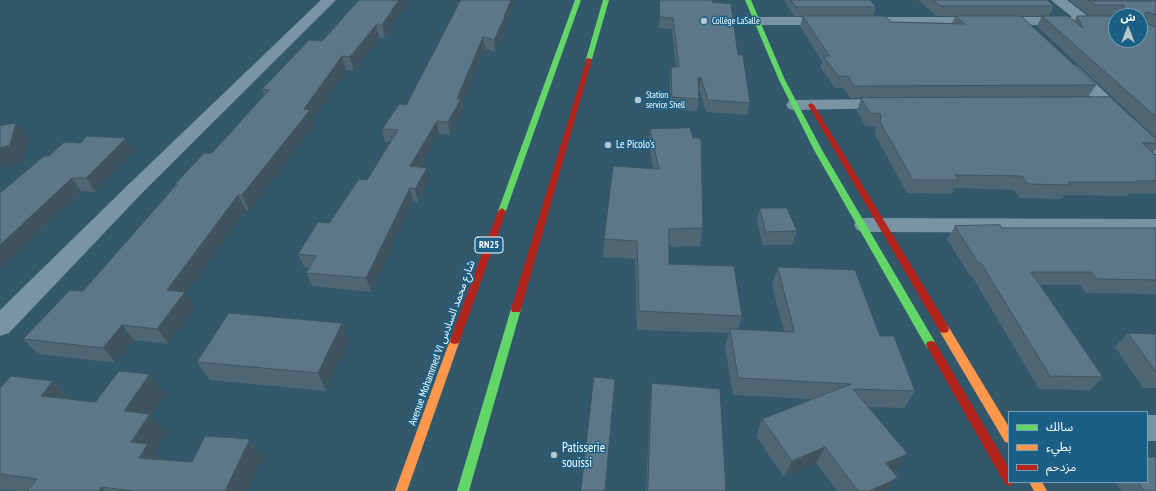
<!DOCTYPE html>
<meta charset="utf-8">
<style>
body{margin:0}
#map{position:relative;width:1156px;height:491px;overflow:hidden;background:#32586c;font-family:"PT Sans Narrow","Noto Sans Arabic",sans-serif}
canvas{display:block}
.legend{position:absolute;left:1008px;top:411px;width:140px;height:72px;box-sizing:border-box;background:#1a5f85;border:1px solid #769fb6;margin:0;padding:5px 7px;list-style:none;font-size:12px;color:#fff}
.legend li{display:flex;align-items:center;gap:8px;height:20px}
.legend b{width:20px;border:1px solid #769fb6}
.north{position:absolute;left:1108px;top:8px;width:40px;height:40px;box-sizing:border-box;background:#1a5f85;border:1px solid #769fb6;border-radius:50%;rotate:0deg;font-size:11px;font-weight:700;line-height:16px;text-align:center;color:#fff}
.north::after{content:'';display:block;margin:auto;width:14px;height:18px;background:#b7c5cc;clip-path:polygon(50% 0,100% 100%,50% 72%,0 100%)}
</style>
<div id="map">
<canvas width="1156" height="491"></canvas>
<ul class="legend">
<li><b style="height:5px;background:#63d668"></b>سالك</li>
<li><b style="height:5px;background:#ff974d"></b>بطيء</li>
<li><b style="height:5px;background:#b3261e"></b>مزدحم</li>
</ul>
<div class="north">ش</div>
</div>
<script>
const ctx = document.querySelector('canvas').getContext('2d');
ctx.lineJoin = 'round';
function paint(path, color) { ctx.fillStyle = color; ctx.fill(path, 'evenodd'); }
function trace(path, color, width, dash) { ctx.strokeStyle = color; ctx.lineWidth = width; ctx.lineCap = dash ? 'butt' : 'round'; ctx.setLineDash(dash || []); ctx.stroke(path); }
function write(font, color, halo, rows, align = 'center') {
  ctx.font = font + ' "PT Sans Narrow","Noto Sans Arabic",sans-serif'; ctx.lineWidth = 3; ctx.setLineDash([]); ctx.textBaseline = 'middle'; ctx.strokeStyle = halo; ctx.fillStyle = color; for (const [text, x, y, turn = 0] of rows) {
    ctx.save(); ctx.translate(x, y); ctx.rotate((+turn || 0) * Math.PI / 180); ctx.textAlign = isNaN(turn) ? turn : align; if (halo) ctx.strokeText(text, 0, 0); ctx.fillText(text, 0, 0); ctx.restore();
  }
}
paint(new Path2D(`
 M 321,0 L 336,0 L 145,190 L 9,333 L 0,336 L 0,310 L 131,182 Z
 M 1051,0 L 1067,0 L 1089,17 L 1116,17 L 1116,25 L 757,25 L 752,24 L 750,21 L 752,18 L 757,17 L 1072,17 Z
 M 1071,64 L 1077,66 L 1156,140 L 1156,156 L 1149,154 L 1065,72 L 1063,69 L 1065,66 Z
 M 889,99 L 895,100 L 898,104 L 895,108 L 795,110 L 789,109 L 786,105 L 789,101 L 795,100 Z
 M 865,218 L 1156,219 L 1156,233 L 865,232 L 857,230 L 854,225 L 857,220 Z
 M 1147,415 L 1156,415 L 1156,441 L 1147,441 Z`), '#7994a2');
paint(new Path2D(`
 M 575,0 L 581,0 L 506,211 L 502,214 L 499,213 L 498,211 Z
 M 603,0 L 609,0 L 592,59 L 587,60 L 586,59 Z
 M 745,0 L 751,0 L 785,80 L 822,150 L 935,342 L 936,345 L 935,348 L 931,349 L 927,348 L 814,150 L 779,80 Z
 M 516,305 L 520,306 L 521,309 L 469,491 L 457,491 L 511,309 L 512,306 Z`), '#63d668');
paint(new Path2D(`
 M 944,325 L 948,326 L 1009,427 L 1009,443 L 1005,442 L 940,332 L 939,329 L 940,326 Z
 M 455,336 L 459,337 L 460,340 L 407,491 L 395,491 L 450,340 L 451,337 Z
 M 1029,482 L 1042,482 L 1047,491 L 1034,491 Z`), '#ff974d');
paint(new Path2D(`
 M 587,58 L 592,59 L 521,309 L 520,312 L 512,312 L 511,309 Z
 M 811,103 L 814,105 L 948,326 L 949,329 L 948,332 L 944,333 L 940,332 L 808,105 Z
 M 502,208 L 506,211 L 460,340 L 459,343 L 455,344 L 451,343 L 450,340 L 498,211 Z
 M 931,341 L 935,342 L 1009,468 L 1009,482 L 1014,482 L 1013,484 L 1009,486 L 1005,484 L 926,345 L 927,342 Z`), '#b3261e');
paint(new Path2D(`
 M 359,0 L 410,0 L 385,38 L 379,38 L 354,71 L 346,70 L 313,119 L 315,124 L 249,211 L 246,210 L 186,293 L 195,307 L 168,344 L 134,340 L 116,363 L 38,354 L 23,339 L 83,291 L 176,185 L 175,184 L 212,153 L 264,95 L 262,89 L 322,41 Z
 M 461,0 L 506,25 L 506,29 L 495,52 L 485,49 L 462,104 L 463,112 L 450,135 L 439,134 L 420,167 L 427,168 L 429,181 L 418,202 L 413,201 L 371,292 L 312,286 L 306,273 L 309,268 L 304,267 L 298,254 L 329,223 L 367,180 L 390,142 L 385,142 L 382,129 L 406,105 Z
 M 660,0 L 712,0 L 738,55 L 750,103 L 747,115 L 706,112 L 699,89 L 699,99 L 697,111 L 670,109 L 670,78 L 671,67 L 676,67 L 672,29 L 659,28 Z
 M 784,0 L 870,0 L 876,7 L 873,16 L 794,16 Z
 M 918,0 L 1047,0 L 1054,6 L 1049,16 L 937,16 Z
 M 1069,0 L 1156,0 L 1156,138 L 1037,26 L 1042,16 L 1074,21 L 1077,16 L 1090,16 Z
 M 803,16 L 891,22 L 952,23 L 955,16 L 1096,85 L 1088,97 L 850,98 L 844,88 L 835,88 L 820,67 L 822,61 L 800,26 Z
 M 861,98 L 1156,139 L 1156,149 L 1153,153 L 1156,155 L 1156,194 L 1128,194 L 1127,196 L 1064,195 L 1062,199 L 1020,198 L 1014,190 L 954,188 L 952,194 L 907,193 L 875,135 L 876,127 L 865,126 L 857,111 Z
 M 650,129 L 703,228 L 700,246 L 669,247 L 669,264 L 742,316 L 738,330 L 784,332 L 772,285 L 778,267 L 880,336 L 915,391 L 904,408 L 868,407 L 897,470 L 893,472 L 898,478 L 888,491 L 837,491 L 816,463 L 784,477 L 756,436 L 762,419 L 812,399 L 733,395 L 725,347 L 729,333 L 637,330 L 635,259 L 603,257 L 604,239 L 653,168 L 649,146 Z
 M 134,151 L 95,192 L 81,191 L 0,270 L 0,193 L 49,156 Z
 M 760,208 L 797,231 L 792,245 L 763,245 L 757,221 Z
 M 955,226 L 1002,228 L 1156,228 L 1156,294 L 1086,293 L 1080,285 L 1040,285 L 1103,377 L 1090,390 L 1039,389 L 972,276 L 970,276 L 947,239 Z
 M 342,323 L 349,341 L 326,391 L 210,380 L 197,362 Z
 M 1128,333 L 1156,334 L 1156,388 L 1143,388 L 1115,347 Z
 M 150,374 L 166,394 L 151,415 L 167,433 L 155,451 L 162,460 L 192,462 L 263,458 L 248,491 L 17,491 L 0,489 L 0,388 L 53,381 L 71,399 L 95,402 Z
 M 652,383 L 726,491 L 646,491 L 650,401 Z
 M 1115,482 L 1147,482 L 1156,491 L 1121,491 Z`), '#4f6775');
paint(new Path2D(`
 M 399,0 L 410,0 L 385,38 L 382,25 Z
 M 511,0 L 516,0 L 506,25 L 506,29 L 495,52 L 494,40 Z
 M 376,25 L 379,38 L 354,71 L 350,57 Z
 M 483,37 L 485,49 L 462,104 L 463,112 L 450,135 L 448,122 L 457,99 Z
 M 342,56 L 346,70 L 313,119 L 315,124 L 249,211 L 242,195 Z
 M 698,78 L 701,78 L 699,89 L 697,90 Z
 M 437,121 L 439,134 L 413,180 L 410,166 Z
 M 16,123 L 29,140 L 23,163 L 0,168 L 0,148 Z
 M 126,138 L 134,151 L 95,192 L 86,178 Z
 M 427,168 L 429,181 L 418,202 L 415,189 Z
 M 72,178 L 81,191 L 0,270 L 0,245 Z
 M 410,188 L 413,201 L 371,292 L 366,278 Z
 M 238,195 L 246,210 L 186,293 L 195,307 L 168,344 L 157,329 L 167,290 Z
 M 342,323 L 349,341 L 326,391 L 318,373 Z
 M 122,325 L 134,340 L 116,363 L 103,348 Z
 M 150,374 L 166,394 L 151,415 L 167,433 L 155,451 L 165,463 L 139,458 L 131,442 L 124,411 Z
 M 53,381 L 72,401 L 41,396 Z
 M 250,439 L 263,458 L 248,491 L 225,491 Z
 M 825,447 L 816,463 L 784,477 L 792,461 Z
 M 908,454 L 897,470 L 875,479 L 886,463 Z
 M 898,478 L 888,491 L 869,491 Z
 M 101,487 L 106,491 L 99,491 Z`), '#40545f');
const building = new Path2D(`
 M 359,0 L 399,0 L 382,25 L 376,25 L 350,57 L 342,56 L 304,109 L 310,110 L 242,195 L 238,195 L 167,290 L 185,292 L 157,329 L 122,325 L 103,348 L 23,339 L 70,290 L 83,291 L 177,184 L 175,184 L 204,153 L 212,153 L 269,90 L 262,89 L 309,40 L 322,41 Z
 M 461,0 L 511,0 L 504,17 L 505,17 L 494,40 L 483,37 L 457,99 L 461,99 L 448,122 L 437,121 L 410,166 L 427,168 L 415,189 L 410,188 L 366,278 L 306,273 L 316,256 L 298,254 L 318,222 L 329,223 L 359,179 L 367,180 L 398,130 L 382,129 L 399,104 L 406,105 Z
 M 660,0 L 712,0 L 712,2 L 731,4 L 738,55 L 743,55 L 750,103 L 708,100 L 701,78 L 698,78 L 699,99 L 672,97 L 671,67 L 679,67 L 673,18 L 660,17 Z
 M 791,0 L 870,0 L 876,7 L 796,7 Z
 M 933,0 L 1047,0 L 1054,6 L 941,6 Z
 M 1089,0 L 1093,0 L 1093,1 L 1156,1 L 1156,15 L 1148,12 L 1145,13 L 1146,23 L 1156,27 L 1156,117 L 1042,16 L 1068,16 L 1083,28 L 1077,16 L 1123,16 L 1124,5 L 1096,5 ZM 1116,16 L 1140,16 L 1140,40 L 1116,40 Z
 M 803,16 L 885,16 L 891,22 L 965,24 L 955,16 L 1021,16 L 1096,85 L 854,86 L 848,76 L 839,77 L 823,56 L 829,56 Z
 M 1110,97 L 1156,139 L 1156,143 L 1142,143 L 1156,155 L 1156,181 L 1136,181 L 1137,182 L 1068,182 L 1071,185 L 1028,184 L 1022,176 L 955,175 L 959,180 L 913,180 L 880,122 L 881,114 L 870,113 L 861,98 Z
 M 16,123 L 10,145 L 0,148 L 0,126 Z
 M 690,128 L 693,138 L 701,138 L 703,228 L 669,229 L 669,264 L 734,266 L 742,316 L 639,311 L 637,241 L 604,239 L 613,166 L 659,169 L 650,129 Z
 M 87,136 L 126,138 L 86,178 L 72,178 L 0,245 L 0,193 L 44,156 L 49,156 L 64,142 L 80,143 Z
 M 760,208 L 787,208 L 797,231 L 766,232 Z
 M 1000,225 L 1002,228 L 1156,228 L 1156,280 L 1097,279 L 1091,272 L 1031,272 L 1103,377 L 1050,376 L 981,263 L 978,263 L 955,226 Z
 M 778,267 L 855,270 L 880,336 L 894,336 L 915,391 L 853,389 L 908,454 L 886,463 L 898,478 L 869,491 L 858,491 L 825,447 L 792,461 L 762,419 L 851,384 L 738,378 L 730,329 L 794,332 Z
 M 229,313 L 342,323 L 318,373 L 197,362 Z
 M 1128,333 L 1156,334 L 1156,372 Z
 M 119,371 L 150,374 L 124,411 L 150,414 L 131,442 L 148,444 L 139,458 L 192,462 L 205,436 L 250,439 L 225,491 L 133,491 L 101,487 L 99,491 L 27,491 L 37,479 L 0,474 L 0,388 L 11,376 L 53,381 L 41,396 L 95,402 Z
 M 594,377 L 615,379 L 605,491 L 581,491 Z
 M 652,383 L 720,389 L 726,491 L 648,491 Z
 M 1147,457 L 1156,457 L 1156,491 L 1144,491 L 1138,482 L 1147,482 Z`);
paint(building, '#5c7888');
trace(building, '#40545f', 1);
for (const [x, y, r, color] of [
 [704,21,4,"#b7c5cc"],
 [638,100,4,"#b7c5cc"],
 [608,145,4,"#b7c5cc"],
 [554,455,4,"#b7c5cc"]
]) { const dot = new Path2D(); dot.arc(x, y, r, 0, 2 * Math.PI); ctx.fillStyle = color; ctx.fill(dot); trace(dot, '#1a5f85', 1.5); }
write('9px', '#fff', '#1a5f85', [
 ["Collège LaSalle",712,21],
 ["Station",646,95],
 ["service Shell",646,105]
], 'left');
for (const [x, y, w] of [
 [489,245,28]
]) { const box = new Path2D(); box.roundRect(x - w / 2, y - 8, w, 16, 3); ctx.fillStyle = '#1a5f85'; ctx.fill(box); trace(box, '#fff', 1); }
write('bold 10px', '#fff', null, [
 ["RN25",489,245]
]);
write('11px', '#fff', '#1a5f85', [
 ["Le Picolo's",616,145]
], 'left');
write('11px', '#fff', '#1a5f85', [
 ["Avenue Mohammed VI شارع محمد السادس",442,343,-70]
]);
write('13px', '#fff', '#1a5f85', [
 ["Patisserie",562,448],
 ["souissi",562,463]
], 'left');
</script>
